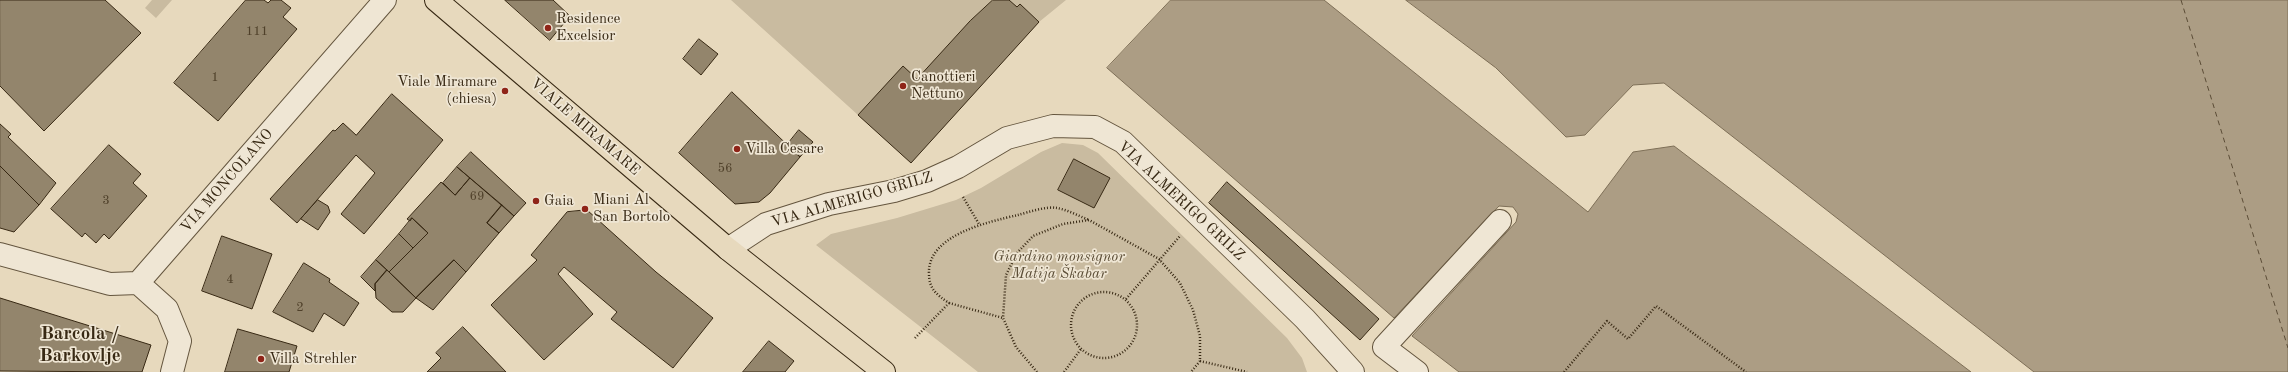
<!DOCTYPE html>
<meta charset="utf-8">
<style>
body{margin:0}
canvas{display:block;background:#e7d9bd}
</style>
<canvas width="2288" height="372"></canvas>
<script>
const ctx = document.querySelector('canvas').getContext('2d');
ctx.lineJoin = 'round';
function paint(path, color) { ctx.fillStyle = color; ctx.fill(path, 'evenodd'); }
function trace(path, color, width, dash) { ctx.strokeStyle = color; ctx.lineWidth = width; ctx.lineCap = dash ? 'butt' : 'round'; ctx.setLineDash(dash || []); ctx.stroke(path); }
function write(font, color, halo, rows, align = 'center') {
  ctx.font = font + ' "Old Standard TT",serif'; ctx.lineWidth = 3.5; ctx.setLineDash([]); ctx.textBaseline = 'middle'; ctx.strokeStyle = halo; ctx.fillStyle = color; for (const [text, x, y, turn = 0] of rows) {
    ctx.save(); ctx.translate(x, y); ctx.rotate((+turn || 0) * Math.PI / 180); ctx.textAlign = isNaN(turn) ? turn : align; if (halo) ctx.strokeText(text, 0, 0); ctx.fillText(text, 0, 0); ctx.restore();
  }
}
paint(new Path2D(`
 M 152,0 L 172,0 L 156,18 L 145,8 Z
 M 731,0 L 1066,0 L 1039,22 L 911,163 Z
 M 1062,143 L 1083,145 L 1098,153 L 1287,338 L 1302,358 L 1307,372 L 978,372 L 816,245 L 831,234 L 897,218 L 956,200 L 981,188 L 1041,152 Z`), '#c9bba0');
const water = new Path2D(`
 M 1171,0 L 1324,0 L 1588,212 L 1633,152 L 1674,146 L 1971,372 L 1459,372 L 1412,336 L 1516,222 L 1518,214 L 1513,207 L 1499,206 L 1394,318 L 1107,68 Z
 M 1406,0 L 2288,0 L 2288,372 L 2034,372 L 1664,83 L 1633,85 L 1585,135 L 1566,137 L 1496,68 Z`);
paint(water, '#ac9d84');
trace(water, '#7e6f57', 1);
trace(new Path2D(`
 M 2181,0 L 2288,348`), '#5b4c36', 1, [5, 4]);
const building = new Path2D(`
 M 0,0 L 105,0 L 141,33 L 44,131 L 0,86 Z
 M 246,0 L 264,0 L 268,3 L 271,0 L 281,0 L 291,8 L 283,17 L 297,29 L 218,121 L 174,83 Z
 M 505,0 L 553,0 L 570,16 L 550,40 Z
 M 993,0 L 1009,0 L 1017,7 L 1020,4 L 1039,22 L 911,163 L 858,115 L 903,66 L 917,79 L 970,21 Z
 M 699,39 L 718,54 L 701,75 L 683,59 Z
 M 732,92 L 800,157 L 770,193 L 759,202 L 735,204 L 679,153 Z
 M 392,94 L 443,140 L 364,234 L 341,214 L 375,173 L 356,155 L 297,223 L 270,199 L 333,130 L 335,131 L 343,123 L 356,135 Z
 M 0,124 L 11,134 L 8,137 L 56,183 L 39,205 L 0,166 Z
 M 799,130 L 813,142 L 800,157 L 787,145 Z
 M 109,145 L 141,174 L 133,183 L 147,196 L 109,239 L 104,234 L 96,243 L 85,233 L 82,237 L 51,209 Z
 M 471,152 L 526,203 L 514,216 L 457,167 Z
 M 1074,159 L 1110,178 L 1094,208 L 1058,190 Z
 M 0,166 L 39,205 L 14,232 L 0,228 Z
 M 457,167 L 470,178 L 455,195 L 443,183 Z
 M 470,178 L 502,205 L 487,223 L 499,233 L 466,272 L 454,260 L 416,298 L 389,272 L 428,233 L 412,218 L 410,221 L 407,219 L 441,182 L 455,195 Z
 M 1227,182 L 1379,319 L 1360,340 L 1209,203 Z
 M 318,200 L 328,206 L 330,212 L 318,230 L 301,219 Z
 M 502,205 L 514,216 L 499,233 L 487,223 Z
 M 587,210 L 656,272 L 713,318 L 673,368 L 611,319 L 617,312 L 564,267 L 558,274 L 593,314 L 544,360 L 491,305 L 537,260 L 531,255 L 567,212 Z
 M 412,218 L 428,233 L 413,248 L 399,234 Z
 M 399,234 L 413,248 L 389,272 L 376,260 Z
 M 222,236 L 272,254 L 252,309 L 202,291 Z
 M 376,260 L 387,270 L 375,284 L 375,291 L 361,277 Z
 M 454,260 L 466,272 L 433,310 L 416,298 Z
 M 304,263 L 330,279 L 329,282 L 359,303 L 344,326 L 324,313 L 313,332 L 273,312 Z
 M 387,270 L 416,298 L 403,312 L 392,312 L 376,298 L 375,284 Z
 M 0,298 L 151,345 L 142,372 L 0,371 Z
 M 463,327 L 506,372 L 427,372 L 441,358 L 436,353 Z
 M 238,329 L 297,346 L 289,372 L 225,372 Z
 M 769,341 L 794,361 L 785,372 L 743,372 Z`);
paint(building, '#93856c');
trace(building, '#382914', 1);
const minor = new Path2D(`
 M 728,249 L 766,224 L 829,204 L 894,191 L 927,181 L 958,167 L 1007,138 L 1053,126 L 1095,127 L 1123,142 L 1305,319 L 1353,372
 M 0,254 L 110,284 L 138,283
 M 138,283 L 385,0
 M 138,283 L 167,309 L 180,341 L 172,372
 M 1417,372 L 1384,347 L 1500,221`);
const major = new Path2D(`
 M 436,0 L 728,249 L 884,372`);
trace(minor, '#64553e', 24);
trace(major, '#382914', 24);
trace(new Path2D(`
 M 963,197 L 979,224
 M1071 325a33 33 0 1 1 66 0a33 33 0 1 1-66 0Z
 M 1126,299 L 1180,236
 M 949,303 L 1003,318
 M 915,338 L 949,303 C 937,295 929,289 929,274 C 927,235 988,222 1018,215 C 1029,212 1046,206 1057,208 C 1068,210 1079,216 1089,220
 M 1200,361 L 1247,372
 M 1037,372 L 1016,347 L 1003,318 L 1006,275 L 1017,253 L 1033,236 L 1063,224 L 1089,220 L 1159,259 L 1180,283 L 1193,310 L 1200,336 L 1200,361 L 1191,372
 M 1064,372 L 1081,349
 M 1564,372 L 1607,321 L 1628,339 L 1656,306 L 1746,372`), '#382914', 2.5, [1, 2]);
trace(minor, '#efe6d4', 22);
trace(major, '#e7d9bd', 22);
for (const [x, y, r, color] of [
 [548,28,4,"#8f2418"],
 [903,86,4,"#8f2418"],
 [505,91,4,"#8f2418"],
 [737,149,4,"#8f2418"],
 [536,201,4,"#8f2418"],
 [585,209,4,"#8f2418"],
 [261,359,4,"#8f2418"]
]) { const dot = new Path2D(); dot.arc(x, y, r, 0, 2 * Math.PI); ctx.fillStyle = color; ctx.fill(dot); trace(dot, '#efe6d4', 1.5); }
write('13px', '#4f402a', null, [
 ["111",257,32],
 ["1",215,78],
 ["56",725,169],
 ["69",477,197],
 ["3",106,201],
 ["4",230,280],
 ["2",300,308]
]);
write('15px', '#382914', '#efe6d4', [
 ["Residence",556,19],
 ["Excelsior",556,36],
 ["Canottieri",911,77],
 ["Nettuno",911,94],
 ["Viale Miramare",497,82,"right"],
 ["(chiesa)",497,99,"right"],
 ["Villa Cesare",745,149],
 ["Miani Al",593,200],
 ["San Bortolo",593,217],
 ["Gaia",544,201],
 ["Villa Strehler",269,359]
], 'left');
write('15px', '#382914', '#efe6d4', [
 ["VIALE MIRAMARE",585,127,41],
 ["VIA MONCOLANO",227,181,-49],
 ["VIA ALMERIGO GRILZ",852,200,-16],
 ["VIA ALMERIGO GRILZ",1181,201,43]
]);
write('italic 15px', '#5c4e37', '#efe6d4', [
 ["Giardino monsignor",1059,257],
 ["Matija Škabar",1059,274]
]);
write('bold 19px', '#382914', '#efe6d4', [
 ["Barcola /",80,334],
 ["Barkovlje",80,356]
]);
</script>
